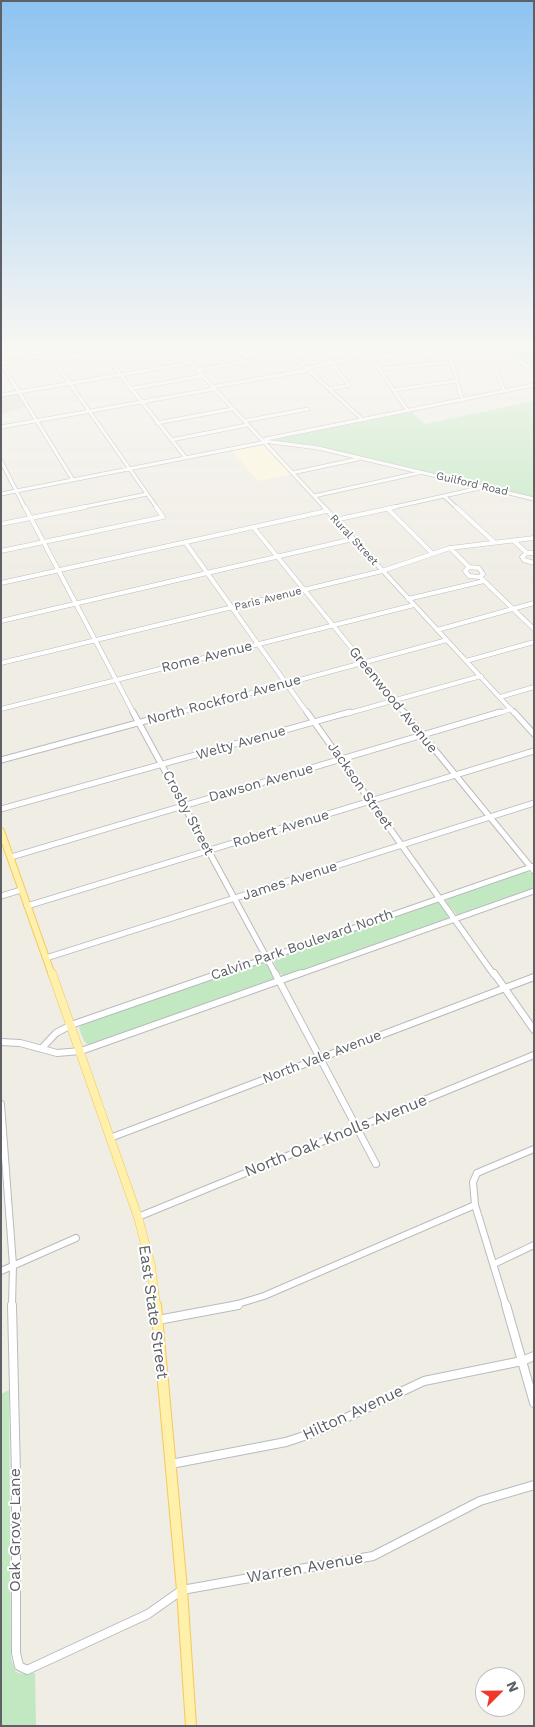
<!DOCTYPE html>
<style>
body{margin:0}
#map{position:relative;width:535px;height:1727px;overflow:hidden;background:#f0ede5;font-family:"Work Sans",sans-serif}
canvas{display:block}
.frame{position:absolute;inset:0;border:2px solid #5d6166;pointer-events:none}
.north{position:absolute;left:475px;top:1667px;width:50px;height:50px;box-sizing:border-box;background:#fff;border:1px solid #bec0c2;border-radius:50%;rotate:67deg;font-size:14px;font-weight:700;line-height:20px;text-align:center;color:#5d6166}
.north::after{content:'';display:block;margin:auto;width:18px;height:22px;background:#f0382b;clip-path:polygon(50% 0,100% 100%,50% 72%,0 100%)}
</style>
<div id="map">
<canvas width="535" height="1727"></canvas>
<div class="frame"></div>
<div class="north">N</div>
</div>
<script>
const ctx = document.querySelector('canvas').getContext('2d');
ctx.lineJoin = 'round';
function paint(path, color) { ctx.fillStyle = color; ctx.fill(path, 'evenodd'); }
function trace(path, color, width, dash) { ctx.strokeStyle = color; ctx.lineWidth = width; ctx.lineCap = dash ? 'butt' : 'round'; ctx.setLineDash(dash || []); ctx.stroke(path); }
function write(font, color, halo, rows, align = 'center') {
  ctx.font = font + ' "Work Sans",sans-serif'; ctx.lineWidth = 4; ctx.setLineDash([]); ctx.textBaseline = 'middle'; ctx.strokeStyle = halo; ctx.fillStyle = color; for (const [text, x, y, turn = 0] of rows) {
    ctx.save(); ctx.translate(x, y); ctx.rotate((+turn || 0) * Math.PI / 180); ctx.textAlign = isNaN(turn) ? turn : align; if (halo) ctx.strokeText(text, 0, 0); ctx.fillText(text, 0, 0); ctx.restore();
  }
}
paint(new Path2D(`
 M 260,444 L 264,445 L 291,474 L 258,481 L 232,451 L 227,450 Z`), '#fff6db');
paint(new Path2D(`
 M 18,394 L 26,407 L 1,414 L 1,396 Z`), '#e0dcd3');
paint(new Path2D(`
 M 494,345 L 524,345 L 534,348 L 534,371 Z
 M 534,401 L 534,497 L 316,446 L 278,442 L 276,438 L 410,411 L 425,424 Z
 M 526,871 L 534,875 L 534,888 L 457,915 L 446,902 L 448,898 Z
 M 436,902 L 440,903 L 449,915 L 448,919 L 285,976 C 279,975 273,963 274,958 Z
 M 263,962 L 267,965 L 274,978 L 272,981 L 92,1044 L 87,1044 L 84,1041 L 79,1028 L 83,1023 Z
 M 9,1390 L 11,1659 L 16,1672 L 22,1674 L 35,1673 L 36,1726 L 1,1726 L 1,1394 Z`), '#c1e8c1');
const minorFar4 = new Path2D(`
 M 43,345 L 157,508
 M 97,345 L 186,458
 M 174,345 L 325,508
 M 228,345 L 244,362
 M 281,345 L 363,420
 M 304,345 L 309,345
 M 328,345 L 324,352 L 325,354 L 349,385 L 330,389
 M 369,345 L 368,349 L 379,369 L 408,411
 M 487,345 L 504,391
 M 494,345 L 534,371
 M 415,346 L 414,349 L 427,365
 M 181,352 L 219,345
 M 1,363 L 73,480
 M 1,363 L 98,347
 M 307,368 L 393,350 L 414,349
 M 379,369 L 451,362
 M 198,370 L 290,354
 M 212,387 L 308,370
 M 130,389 L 202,376
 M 393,390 L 456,381
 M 1,395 L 190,363
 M 462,400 L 451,359 L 463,345
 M 244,421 L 308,409
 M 157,423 L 232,409
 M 1,427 L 214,389
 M 171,440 L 247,425
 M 264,441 L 318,448 L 534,499
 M 1,461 L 25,508
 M 292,473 L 358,459
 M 1,494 L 261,443 L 266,439 L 534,385
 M 314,496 L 418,473
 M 444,496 L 457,508
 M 79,508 L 147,494
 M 390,508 L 484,487`);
const minorFar3 = new Path2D(`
 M 25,507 L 134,714
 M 324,507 L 515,714
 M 456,507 L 494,542
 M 388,509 L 432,553
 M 335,520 L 395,507
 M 1,524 L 85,507
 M 254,528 L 405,714
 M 514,541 L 527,553 L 534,553
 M 185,542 L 308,714
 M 450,548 L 469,567
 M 1,551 L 163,517 L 156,507
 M 527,553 L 522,557 L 524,560 L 534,563
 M 469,567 L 479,568 L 483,574 L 480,577 L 469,576 L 465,571 Z
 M 480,577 L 534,629
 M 1,583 L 326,511
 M 408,599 L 484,581
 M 1,621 L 353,539
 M 437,630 L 534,603
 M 466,661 L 534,642
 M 1,663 L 382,571 L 450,548 L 534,538
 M 500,697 L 534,687
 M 1,709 L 414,605
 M 174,714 L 447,640
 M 346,714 L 481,676
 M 496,714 L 511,709`);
const minorFar2 = new Path2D(`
 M 133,712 L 276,975
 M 307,712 L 494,975
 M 404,712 L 534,871
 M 514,712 L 534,734
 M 1,760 L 178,712
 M 1,809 L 350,712
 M 11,857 L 500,712
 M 1,896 L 21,890
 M 27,906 L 534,751
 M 46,958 L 534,803
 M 218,975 L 534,866
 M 297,975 L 534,891`);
const minorFar1 = new Path2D(`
 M 275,973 L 376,1164
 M 494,973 L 534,1030
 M 1,1042 L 20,1043 L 57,1053 L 81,1051 L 301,973
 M 42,1048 L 56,1033 L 71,1025 L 221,973
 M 1,1104 L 13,1265 L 12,1306
 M 110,1138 L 534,977
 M 138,1217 L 534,1055
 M 494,1264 L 534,1245
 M 1,1271 L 76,1238
 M 231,1306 L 264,1296 L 475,1205
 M 506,1306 L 475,1205 L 473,1182 L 477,1173 L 534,1149`);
const minor = new Path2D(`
 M 12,1305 L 16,1474 L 16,1653 L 19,1666 L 27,1670 L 148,1614 L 182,1590 L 373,1556 L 480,1501 L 534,1485
 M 506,1305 L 534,1403
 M 158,1320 L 238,1305
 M 171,1464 L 286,1442 L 316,1432 L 424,1381 L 522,1361 L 534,1356`);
const majorFar3 = new Path2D(`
 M 531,345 L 534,346`);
const majorFar2 = new Path2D(`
 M 1,831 L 52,975`);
const majorFar1 = new Path2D(`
 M 52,973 L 138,1217 L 151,1266 L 156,1306`);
const major = new Path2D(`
 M 156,1305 L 182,1590 L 191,1726`);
trace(minorFar4, '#b8bbbf', 4.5);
trace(minorFar3, '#b8bbbf', 5);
trace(minorFar2, '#b8bbbf', 7);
trace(minorFar1, '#b8bbbf', 8);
trace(minor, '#b8bbbf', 10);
trace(majorFar3, '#f7c857', 5);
trace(majorFar2, '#f7c857', 8);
trace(majorFar1, '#f7c857', 9);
trace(major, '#f7c857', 12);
trace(minorFar4, '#fff', 3);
trace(minorFar3, '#fff', 4);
trace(minorFar2, '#fff', 5);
trace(minorFar1, '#fff', 6);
trace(minor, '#fff', 8);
trace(majorFar3, '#fff0ab', 4);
trace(majorFar2, '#fff0ab', 6);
trace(majorFar1, '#fff0ab', 8);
trace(major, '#fff0ab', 10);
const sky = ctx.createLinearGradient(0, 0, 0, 587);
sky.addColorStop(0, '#8dc3f1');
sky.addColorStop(0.59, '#f8f7f3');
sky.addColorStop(1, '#f8f7f300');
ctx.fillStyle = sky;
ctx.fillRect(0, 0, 535, 587);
write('11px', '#5d6166', '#fff', [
 ["Guilford Road",472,484,13],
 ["Rural Street",354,540,47],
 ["Paris Avenue",268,599,-14]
]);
write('14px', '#5d6166', '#fff', [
 ["Rome Avenue",207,657,-14],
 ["North Rockford Avenue",224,700,-15],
 ["Greenwood Avenue",393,700,51],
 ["Welty Avenue",241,743,-16],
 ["Dawson Avenue",261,783,-16],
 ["Jackson Street",360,786,55],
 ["Crosby Street",188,813,62],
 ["Robert Avenue",281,829,-17],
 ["James Avenue",290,881,-18],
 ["Calvin Park Boulevard North",302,945,-19],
 ["North Vale Avenue",322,1057,-21]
]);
write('16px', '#5d6166', '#fff', [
 ["North Oak Knolls Avenue",336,1136,-22],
 ["East State Street",153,1312,82],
 ["Hilton Avenue",353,1413,-25],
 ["Oak Grove Lane",15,1530,-90],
 ["Warren Avenue",305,1568,-10]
]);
</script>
